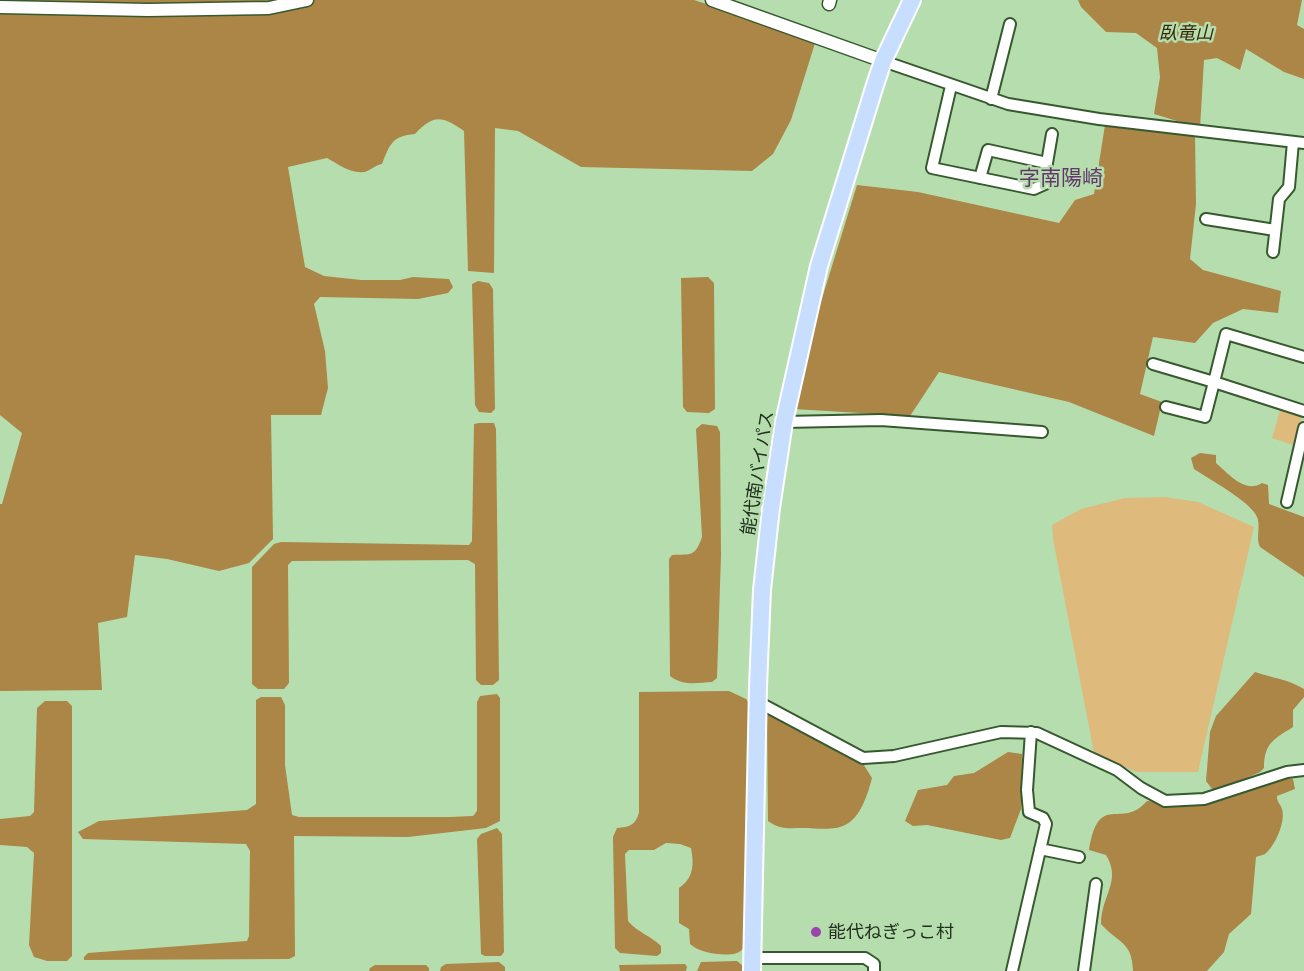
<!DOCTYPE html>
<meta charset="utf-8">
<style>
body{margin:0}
canvas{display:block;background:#b6ddad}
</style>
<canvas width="1304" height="971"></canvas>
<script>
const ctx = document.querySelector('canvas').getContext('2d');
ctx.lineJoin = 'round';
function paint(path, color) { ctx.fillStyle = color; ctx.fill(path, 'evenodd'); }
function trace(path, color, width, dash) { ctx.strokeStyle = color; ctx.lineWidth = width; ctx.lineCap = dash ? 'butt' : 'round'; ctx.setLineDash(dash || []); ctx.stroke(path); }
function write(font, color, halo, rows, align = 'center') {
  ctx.font = font + ' "Crimson Pro","Noto Sans JP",serif'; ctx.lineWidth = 5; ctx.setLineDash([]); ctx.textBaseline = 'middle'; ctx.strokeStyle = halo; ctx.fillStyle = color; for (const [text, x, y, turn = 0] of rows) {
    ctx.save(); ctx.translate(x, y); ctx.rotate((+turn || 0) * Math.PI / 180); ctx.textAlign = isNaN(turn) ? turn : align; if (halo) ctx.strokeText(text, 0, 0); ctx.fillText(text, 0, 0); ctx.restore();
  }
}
paint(new Path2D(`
 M 1281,407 L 1303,414 L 1293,445 L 1272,438 Z
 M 1165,497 L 1198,502 L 1254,527 L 1198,772 L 1136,772 L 1094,753 L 1053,539 L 1052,525 L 1081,509 L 1125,498 Z`), '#deba7d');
paint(new Path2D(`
 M 0,0 L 694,0 L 816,40 L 791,120 L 773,154 L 752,171 L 581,167 L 518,131 L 495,128 L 494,273 L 468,271 L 464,131 C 442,116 434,114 415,134 C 392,136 390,144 382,164 C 375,165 370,171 364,172 C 351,174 338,164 327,158 L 288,167 L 305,267 L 324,276 L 361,280 L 400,280 L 413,277 L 449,279 L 453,287 L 448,293 L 418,299 L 320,297 L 314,304 L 325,351 L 328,388 L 321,415 L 271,415 L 273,539 L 249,563 L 219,571 L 167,559 L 135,555 L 127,617 L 98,623 L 102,690 L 0,691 L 0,504 L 2,504 L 22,433 L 0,415 Z
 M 1078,0 L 1302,0 L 1297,25 L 1304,29 L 1304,79 L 1284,72 L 1246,49 L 1240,70 L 1217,58 L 1204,60 L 1200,128 L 1154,114 L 1160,77 L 1157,48 L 1136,33 L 1106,32 L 1081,7 Z
 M 1106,119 L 1195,133 L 1196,204 L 1190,259 L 1203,270 L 1281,291 L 1278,313 L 1243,309 L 1213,323 L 1195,343 L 1153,337 L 1140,394 L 1162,402 L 1154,436 L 1069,402 L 939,372 L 910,416 L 794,409 L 820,305 L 857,185 L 918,192 L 1059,223 L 1075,200 L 1094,194 Z
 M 708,277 L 714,283 L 715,409 L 709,413 L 687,412 L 683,407 L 681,278 Z
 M 478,281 L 489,283 L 493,289 L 495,409 L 491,413 L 479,412 L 475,405 L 472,284 Z
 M 479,423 L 494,423 L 496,429 L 499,680 L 493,685 L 481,685 L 476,680 L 475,564 L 468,560 L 292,561 L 288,565 L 289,683 L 284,689 L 258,689 L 252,684 L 252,567 L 274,544 L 281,542 L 469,545 L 472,541 L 474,424 Z
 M 702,424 L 717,426 L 720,432 L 721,555 L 717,678 L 712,682 C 698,683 682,686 670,676 L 669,559 L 672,555 C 692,554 695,557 702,537 L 696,429 Z
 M 1200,453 L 1216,455 L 1216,463 C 1229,474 1245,494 1262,483 L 1268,485 L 1269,504 L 1304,517 L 1304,577 L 1260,547 C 1255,537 1262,525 1256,515 C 1249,501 1209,479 1194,469 L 1191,458 Z
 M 1255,672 C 1272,678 1288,679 1304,689 L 1304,697 L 1293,710 L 1293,727 C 1274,739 1264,743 1264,768 L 1260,772 L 1222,789 L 1212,789 L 1206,781 L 1210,732 L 1216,716 Z
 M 729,691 L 746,699 L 750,704 L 746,941 C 744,946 743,951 737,953 C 725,957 699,953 690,944 L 689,929 L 679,923 L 679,888 C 694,878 694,864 691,848 L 680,844 L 666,843 L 654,850 L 629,850 L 625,854 L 628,921 C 637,932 651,936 661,946 L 661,953 L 657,956 L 620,953 L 615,948 L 613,837 L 617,828 C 630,827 636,825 639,812 L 639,692 Z
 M 497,694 L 500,698 L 500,821 L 486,828 L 408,837 L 294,836 L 295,956 L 289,959 L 84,960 L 84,957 L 88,953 L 247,941 L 249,936 L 250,851 L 246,844 L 83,839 L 78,832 L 99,821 L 247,810 L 256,804 L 256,700 L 261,697 L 281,697 L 285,705 L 285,765 L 292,815 L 299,817 L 450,817 L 473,816 L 477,811 L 477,702 L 480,696 Z
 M 45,701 L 67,701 L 72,706 L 72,956 L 67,961 L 47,961 L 34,957 L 29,945 L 34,853 L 27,847 L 0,845 L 0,819 L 30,816 L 34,812 L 37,708 Z
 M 772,714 L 862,762 L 872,778 C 868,793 861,818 845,825 C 834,831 816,828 803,828 C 789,828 780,830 768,821 L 767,715 Z
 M 1008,752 L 1022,754 L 1021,809 L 1010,838 L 1001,840 L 927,825 L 913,826 L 905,821 L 918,790 L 947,785 L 954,776 L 974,773 Z
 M 1286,778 L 1293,779 L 1295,789 L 1277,796 C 1277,803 1280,803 1282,809 C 1286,821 1275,846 1265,854 C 1263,855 1259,856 1256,857 L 1251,914 L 1229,934 L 1224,952 L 1207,971 L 1133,971 C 1132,941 1119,944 1101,924 C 1101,896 1122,881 1106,855 L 1089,850 C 1099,790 1121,831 1147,801 C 1161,801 1170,806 1185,805 C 1220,803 1252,786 1286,778 Z
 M 497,828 L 502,834 L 504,952 L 501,956 L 485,956 L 481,954 L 477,839 L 481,834 Z
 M 737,961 L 743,966 L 743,971 L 697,971 L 701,962 Z
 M 499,962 L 505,967 L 505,971 L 440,971 L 441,967 L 446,964 Z
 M 685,964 L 687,967 L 686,971 L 620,971 L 619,965 Z
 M 375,965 L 426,965 L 429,968 L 429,971 L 369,971 L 370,968 Z`), '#ab8646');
const minor = new Path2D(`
 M 883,61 L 1008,104 L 1099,119 L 1304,143
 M 951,86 L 932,168 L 1034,189 L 1045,184 L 1047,163 L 988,150 L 980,178
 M 991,99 L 1010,24
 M 1047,163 L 1052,134
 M 1206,219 L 1275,230
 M 1273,252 L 1279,199 L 1289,187 L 1293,142
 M 1153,364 L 1214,382 L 1226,334 L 1304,357
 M 1166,407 L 1205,417 L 1214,382 L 1304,411
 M 784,422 L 881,420 L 1042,432
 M 1287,502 L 1304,428
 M 758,702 L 863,758 L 894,756 L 1001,732 L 1037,733 L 1117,770 L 1141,788 L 1165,801 L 1204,799 L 1287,772 L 1304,770
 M 1040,849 L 1079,857
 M 753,958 L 865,958 L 874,964 L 874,971
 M 1012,971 L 1046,824 L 1043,818 L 1029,812 L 1027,790 L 1031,732
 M 1084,971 L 1096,884`);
const tertiary = new Path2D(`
 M 712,0 L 883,61
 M 829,4 L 830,0
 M 0,7 L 148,10 L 269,8 L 307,0`);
const trunk = new Path2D(`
 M 752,971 L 758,687 L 762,590 L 771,508 L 784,422 L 819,266 L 875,85 L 883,61 L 912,0`);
trace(minor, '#37592f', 14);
trace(tertiary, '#37592f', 15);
trace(trunk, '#fff', 20);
trace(minor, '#fff', 10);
trace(tertiary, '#fff', 12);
trace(trunk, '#c8deff', 16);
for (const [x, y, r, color] of [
 [816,932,6,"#9b43af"]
]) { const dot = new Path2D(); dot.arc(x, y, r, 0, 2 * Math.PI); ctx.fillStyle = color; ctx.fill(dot); trace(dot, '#b6ddad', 2); }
write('italic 18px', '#3a2a0c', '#b6ddad', [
 ["臥竜山",1186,33]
]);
write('18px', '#22311f', '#b6ddad', [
 ["能代南バイパス",758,473,-81]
]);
write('18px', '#22311f', '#b6ddad', [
 ["能代ねぎっこ村",828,932]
], 'left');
write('21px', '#62376c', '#b6ddad', [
 ["字南陽崎",1061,179]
]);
</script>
